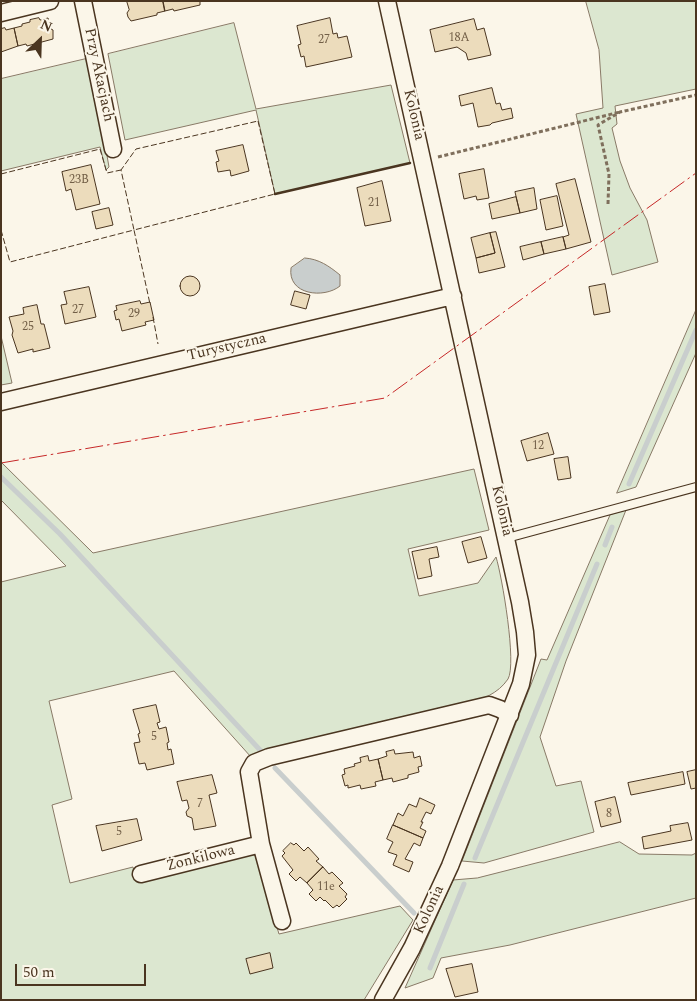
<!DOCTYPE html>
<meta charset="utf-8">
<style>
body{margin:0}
#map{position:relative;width:697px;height:1001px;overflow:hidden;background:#fbf6e9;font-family:Spectral,serif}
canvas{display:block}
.frame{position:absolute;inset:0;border:2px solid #4a3520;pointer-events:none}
.north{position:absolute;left:15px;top:15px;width:50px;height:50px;-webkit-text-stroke:4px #fbf6e9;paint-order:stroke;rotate:24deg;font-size:14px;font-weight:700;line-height:20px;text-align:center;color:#4a3520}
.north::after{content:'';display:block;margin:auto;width:18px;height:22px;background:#4a3520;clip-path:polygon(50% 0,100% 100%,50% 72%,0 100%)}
.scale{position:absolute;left:15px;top:964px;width:131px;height:22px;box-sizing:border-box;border:2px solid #4a3520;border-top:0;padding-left:6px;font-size:15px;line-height:18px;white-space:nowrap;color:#4a3520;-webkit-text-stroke:4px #fbf6e9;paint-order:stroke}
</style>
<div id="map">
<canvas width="697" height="1001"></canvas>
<div class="frame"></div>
<div class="north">N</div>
<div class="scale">50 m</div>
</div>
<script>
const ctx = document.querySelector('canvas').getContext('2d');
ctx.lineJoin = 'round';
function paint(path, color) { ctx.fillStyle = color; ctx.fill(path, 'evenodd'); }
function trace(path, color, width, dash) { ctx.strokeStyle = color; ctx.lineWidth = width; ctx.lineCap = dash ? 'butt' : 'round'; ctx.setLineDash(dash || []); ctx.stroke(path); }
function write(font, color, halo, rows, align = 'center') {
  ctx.font = font + ' Spectral,serif'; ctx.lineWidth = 4; ctx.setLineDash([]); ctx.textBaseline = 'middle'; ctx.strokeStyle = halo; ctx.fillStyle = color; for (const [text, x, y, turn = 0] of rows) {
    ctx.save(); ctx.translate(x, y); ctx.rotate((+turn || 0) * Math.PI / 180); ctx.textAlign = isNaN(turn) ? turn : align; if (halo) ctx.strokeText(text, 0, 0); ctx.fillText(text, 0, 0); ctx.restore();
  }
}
const green = new Path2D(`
 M 586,1 L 696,1 L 696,89 L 615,106 L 617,124 L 612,128 L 620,161 L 630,188 L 647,220 L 658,262 L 612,275 L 576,114 L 603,108 L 599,50 Z
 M 234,23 L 256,109 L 391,85 L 410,163 L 275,194 L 256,110 L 125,140 L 108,54 Z
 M 86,59 L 98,105 L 109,167 L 106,170 L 100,147 L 1,171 L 1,79 Z
 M 696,310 L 696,353 L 636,487 L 617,493 Z
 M 1,336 L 12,383 L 1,385 Z
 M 1,462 L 93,553 L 474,469 L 489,530 L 408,549 L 419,596 L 478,583 L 496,557 C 502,576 517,664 508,679 C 498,694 482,699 466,705 L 251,757 L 174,671 L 49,701 L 72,799 L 52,805 L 70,883 L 133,867 L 136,880 L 255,854 L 279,934 L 400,906 L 413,920 L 364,1000 L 1,1000 L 1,582 L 66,566 L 1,500 Z
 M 626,510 L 566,661 L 540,737 L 556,786 L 581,781 L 594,832 L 484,863 L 462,861 L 541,659 L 547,660 L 610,515 Z
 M 620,842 L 639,854 L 692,855 L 696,853 L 696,898 L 510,945 L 441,958 L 433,978 L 405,988 L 453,880 L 477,878 Z`);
paint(green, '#dce7d0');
trace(green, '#887966', 1);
const water = new Path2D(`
 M 305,258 C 319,259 329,266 340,275 L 340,286 C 324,299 287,295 291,268 Z`);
paint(water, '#c9cecd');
trace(water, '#887966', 1);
trace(new Path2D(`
 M 1,477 L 60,534 L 260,750
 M 629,484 L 696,330
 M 605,545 L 612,527
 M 275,768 L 414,913
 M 475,858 L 597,564
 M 430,968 L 464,884`), '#c9cecd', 5);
const building = new Path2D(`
 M 127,1 L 163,1 L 165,11 L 157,13 L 157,15 L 131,21 L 128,17 L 127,13 L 129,10 Z
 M 163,1 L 200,1 L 200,5 L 174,11 L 173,9 L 165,11 Z
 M 39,18 L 40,20 L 48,18 L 51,29 L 53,30 L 53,39 L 27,46 L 26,44 L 18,46 L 14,28 L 22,26 L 22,24 L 30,22 L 30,20 Z
 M 330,18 L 333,34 L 337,33 L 338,38 L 347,36 L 352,57 L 306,67 L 304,56 L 301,57 L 298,45 L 301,44 L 297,26 Z
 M 474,19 L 477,30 L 484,28 L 491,55 L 468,60 L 466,53 L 457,47 L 435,52 L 430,30 Z
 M 5,28 L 6,30 L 14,28 L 18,46 L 1,52 L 1,29 Z
 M 492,88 L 496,104 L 500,103 L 502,110 L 511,108 L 513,118 L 492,123 L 490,125 L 478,127 L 473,103 L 461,106 L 459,96 Z
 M 243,145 L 249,171 L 231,176 L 230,170 L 218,172 L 216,162 L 219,161 L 216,151 Z
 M 91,165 L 100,204 L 76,210 L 71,189 L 66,191 L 62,172 Z
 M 484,169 L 489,198 L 477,200 L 476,196 L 464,199 L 459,174 Z
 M 575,179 L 591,242 L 566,249 L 563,237 L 569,235 L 556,184 Z
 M 382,181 L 391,221 L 365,226 L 357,188 Z
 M 534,188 L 537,209 L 520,213 L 515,192 Z
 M 557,196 L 563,226 L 546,230 L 540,200 Z
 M 516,197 L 520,213 L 492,219 L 489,204 Z
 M 109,208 L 113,225 L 96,229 L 92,212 Z
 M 496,232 L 505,267 L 479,273 L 476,258 L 495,253 L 490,233 Z
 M 490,233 L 495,253 L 476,258 L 471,238 Z
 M 563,237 L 566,249 L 544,254 L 541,242 Z
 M 541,242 L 544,254 L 523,260 L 520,247 Z
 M180 286a10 10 0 1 1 20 0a10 10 0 1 1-20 0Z
 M 605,284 L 610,312 L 594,315 L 589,287 Z
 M 89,287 L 96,317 L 65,324 L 61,305 L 67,304 L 64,292 Z
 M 295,291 L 310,295 L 306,309 L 291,305 Z
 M 140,301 L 141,304 L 150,302 L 154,320 L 145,322 L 146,325 L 122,331 L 119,319 L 116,320 L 114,311 L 117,310 L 116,306 Z
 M 37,305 L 41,324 L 44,324 L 50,348 L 33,352 L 33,349 L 18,353 L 12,335 L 13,331 L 9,317 L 24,314 L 23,308 Z
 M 548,433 L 554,454 L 527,461 L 521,441 Z
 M 568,457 L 571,478 L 558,480 L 554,459 Z
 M 481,537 L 487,558 L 468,563 L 462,542 Z
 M 437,547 L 439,557 L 429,559 L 432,576 L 418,579 L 412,552 Z
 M 156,705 L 160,722 L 157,723 L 159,729 L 166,727 L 169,742 L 167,743 L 168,750 L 171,749 L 174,764 L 147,770 L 145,763 L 139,764 L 134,743 L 140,742 L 138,734 L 140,733 L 133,710 Z
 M 394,750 L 395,754 L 413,752 L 414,758 L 420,756 L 422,766 L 418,767 L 419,772 L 408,775 L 408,778 L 393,782 L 392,778 L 383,780 L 378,759 L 387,756 L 386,752 Z
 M 368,756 L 369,761 L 378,759 L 383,780 L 375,782 L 376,786 L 361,789 L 360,785 L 348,788 L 348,785 L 345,786 L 342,775 L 345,774 L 344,769 L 355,766 L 354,764 L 361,762 L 360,758 Z
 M 696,770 L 696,788 L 691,789 L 687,772 Z
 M 683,772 L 685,784 L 631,795 L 628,783 Z
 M 212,775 L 217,793 L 209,795 L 216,826 L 194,830 L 192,818 L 187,816 L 186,812 L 189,808 L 187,800 L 182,801 L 177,782 Z
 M 615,797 L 621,822 L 601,827 L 595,802 Z
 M 420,798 L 435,805 L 431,814 L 426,812 L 421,822 L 423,822 L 420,828 L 426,831 L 423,838 L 393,825 L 398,813 L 403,816 L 409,804 L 416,807 Z
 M 137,819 L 142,840 L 102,851 L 96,826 Z
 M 688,823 L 692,840 L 644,849 L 642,837 L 671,831 L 670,826 Z
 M 393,825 L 423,838 L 420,846 L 414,843 L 405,859 L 413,862 L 409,872 L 393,865 L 397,855 L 388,852 L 393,842 L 387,839 Z
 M 291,843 L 294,845 L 296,843 L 304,851 L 308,847 L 319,859 L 316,861 L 323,867 L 307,883 L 300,877 L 296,881 L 289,874 L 293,870 L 282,856 L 285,853 L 283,851 Z
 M 323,867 L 329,874 L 332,872 L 343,883 L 339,886 L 347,894 L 345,897 L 347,899 L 339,907 L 337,905 L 333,908 L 325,900 L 324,901 L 320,897 L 316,901 L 309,894 L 313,890 L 307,883 Z
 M 270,953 L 273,968 L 250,974 L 246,959 Z
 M 472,964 L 478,992 L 455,997 L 446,969 Z`);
paint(building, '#ecdcbc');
trace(building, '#4a3520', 1);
const lane = new Path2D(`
 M 507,538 L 696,487`);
const street = new Path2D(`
 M 83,1 L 113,149
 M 1,13 L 50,1
 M 1,402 L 453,296
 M 141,874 L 261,844
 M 282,921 L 261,844 L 249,772 L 254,763 L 269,757 L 489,705 L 500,709 L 510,715
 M 383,1000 L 412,948 L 450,866 L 521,684 L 527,655 L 525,632 L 520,602 L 387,1`);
trace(lane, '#4a3520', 10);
trace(street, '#4a3520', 19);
trace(new Path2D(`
 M 438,157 L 620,112
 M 608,204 L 609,174 L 598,125 L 620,112 L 696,95`), '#7f6f5c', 3, [4, 2.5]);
trace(lane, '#fbf6e9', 8);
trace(street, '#fbf6e9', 16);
trace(new Path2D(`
 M 258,121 L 275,194 L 134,230 L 121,170 L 136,149 Z
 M 1,174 L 100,149 L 107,173 L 121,170
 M 1,230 L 10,262 L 134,230 L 150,304
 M 153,317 L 158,344`), '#4a3520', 1, [6, 2.5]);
trace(new Path2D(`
 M 275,194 L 410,163`), '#4a3520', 2.5);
trace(new Path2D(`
 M 1,463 L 385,398 L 696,173`), '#c62828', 1, [18, 4, 2.5, 4]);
write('12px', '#725f47', null, [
 ["18A",459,39],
 ["27",324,41],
 ["23B",79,181],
 ["21",374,204],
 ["27",78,311],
 ["29",134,315],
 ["25",28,328],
 ["12",538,447],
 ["5",154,738],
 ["7",200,805],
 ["8",609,815],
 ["5",119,833],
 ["11e",326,888]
]);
write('15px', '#4a3520', '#fbf6e9', [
 ["Przy Akacjach",98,75,78],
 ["Kolonia",413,115,77],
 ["Turystyczna",227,348,-13],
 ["Kolonia",501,511,77],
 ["Żonkilowa",201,859,-14],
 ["Kolonia",430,910,-65]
]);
</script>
